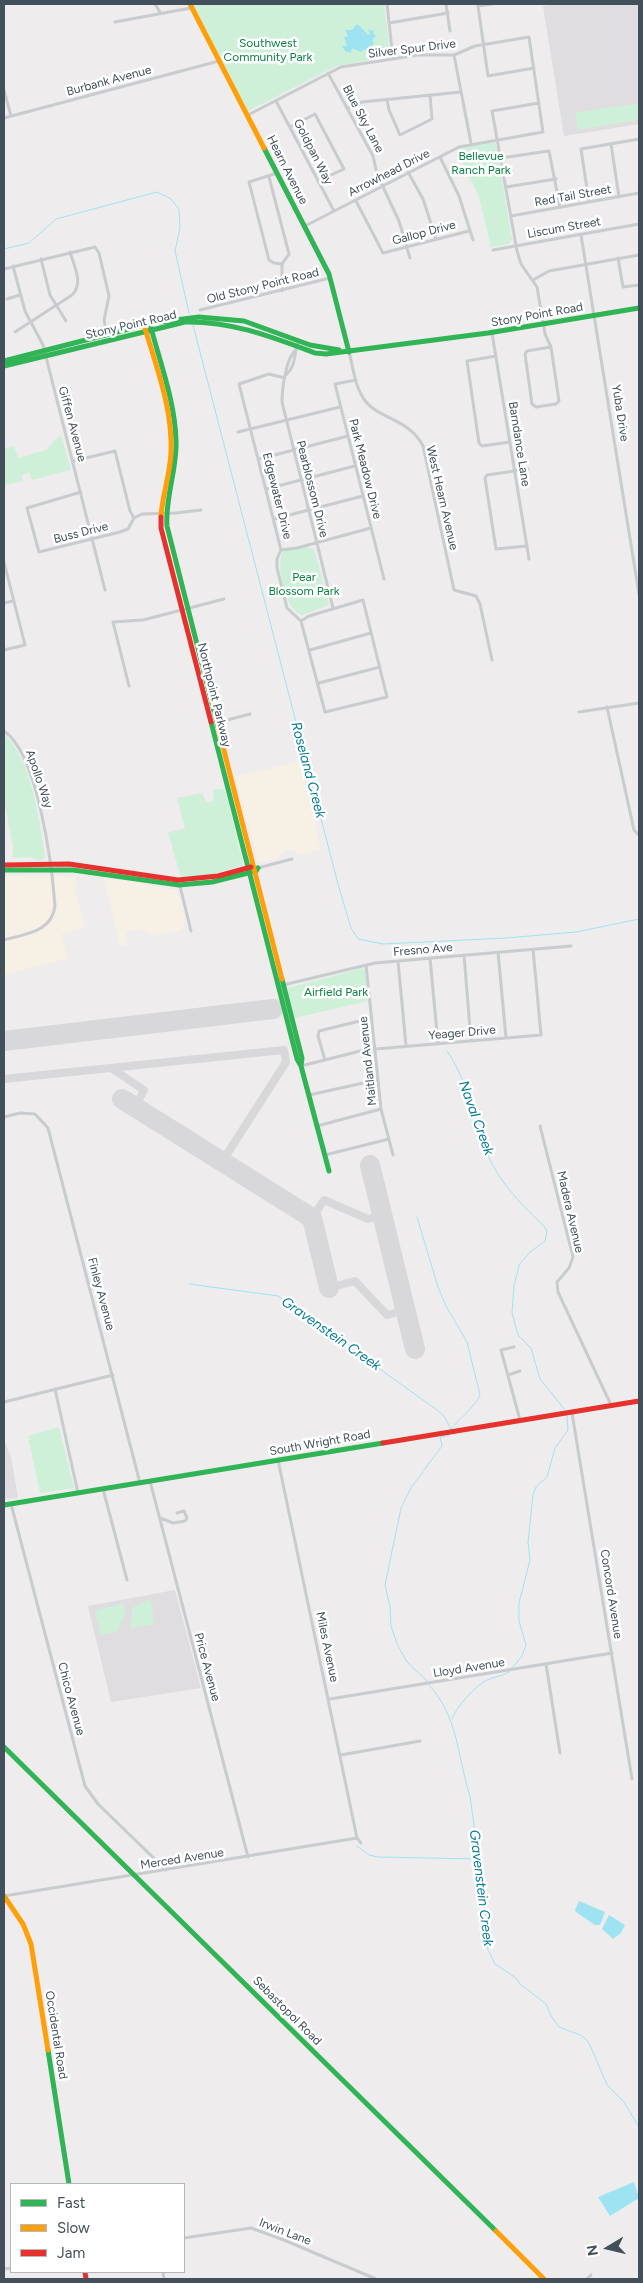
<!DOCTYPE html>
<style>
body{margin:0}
#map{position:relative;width:643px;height:2283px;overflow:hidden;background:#eeecec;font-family:Figtree,sans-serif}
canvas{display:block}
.frame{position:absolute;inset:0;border:5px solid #42505b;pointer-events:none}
.legend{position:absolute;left:10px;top:2183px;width:175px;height:90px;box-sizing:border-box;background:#fff;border:1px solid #b3b9bd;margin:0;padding:6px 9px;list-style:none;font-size:15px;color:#42505b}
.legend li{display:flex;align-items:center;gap:10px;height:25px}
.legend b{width:25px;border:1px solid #b3b9bd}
.north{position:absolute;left:583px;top:2223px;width:50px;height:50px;-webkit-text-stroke:4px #fff;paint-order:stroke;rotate:261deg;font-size:14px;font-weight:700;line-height:20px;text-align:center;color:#42505b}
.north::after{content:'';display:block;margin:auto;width:18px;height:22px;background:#42505b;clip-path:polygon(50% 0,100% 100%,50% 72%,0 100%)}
</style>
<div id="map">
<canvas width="643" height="2283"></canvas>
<div class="frame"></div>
<ul class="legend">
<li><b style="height:6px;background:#30b455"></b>Fast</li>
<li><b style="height:6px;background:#ff9f0a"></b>Slow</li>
<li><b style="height:6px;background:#e5322d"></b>Jam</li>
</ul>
<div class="north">N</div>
</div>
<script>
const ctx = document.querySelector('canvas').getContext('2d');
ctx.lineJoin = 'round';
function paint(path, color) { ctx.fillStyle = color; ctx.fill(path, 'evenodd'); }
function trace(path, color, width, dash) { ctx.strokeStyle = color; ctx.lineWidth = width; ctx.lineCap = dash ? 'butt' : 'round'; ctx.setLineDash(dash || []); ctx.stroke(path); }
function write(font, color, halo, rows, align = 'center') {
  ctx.font = font + ' Figtree,sans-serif'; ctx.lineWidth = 5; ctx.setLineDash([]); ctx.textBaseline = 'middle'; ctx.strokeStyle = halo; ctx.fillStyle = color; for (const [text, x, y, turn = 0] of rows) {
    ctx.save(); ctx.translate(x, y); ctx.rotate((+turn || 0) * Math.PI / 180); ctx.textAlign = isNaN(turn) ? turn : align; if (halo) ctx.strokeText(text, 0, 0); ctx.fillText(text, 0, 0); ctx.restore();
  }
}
paint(new Path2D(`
 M 300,761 L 321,850 L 299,855 L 292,850 L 285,851 L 276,859 L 259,863 L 235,777 Z
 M 46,875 L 76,877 L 75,891 L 85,927 L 62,934 L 68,958 L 4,975 L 4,876 Z
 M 103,877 L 177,890 L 185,920 L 182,930 L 153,936 L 140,929 L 128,931 L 126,934 L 128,944 L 120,946 Z`), '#f7f0e5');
paint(new Path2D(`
 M 556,4 L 639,4 L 639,124 L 564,136 L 543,6 Z
 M 4,1440 L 11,1457 L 18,1498 L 4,1499 Z
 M 175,1590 L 201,1688 L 111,1702 L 88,1606 Z`), '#dfdddf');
paint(new Path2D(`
 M 193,4 L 384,4 L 390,55 L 387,57 L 336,66 L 248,111 Z
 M 639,103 L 639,120 L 578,130 L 575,113 Z
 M 492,142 L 496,144 L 512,240 L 509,244 L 491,247 L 479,197 L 456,150 Z
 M 61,434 L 71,470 L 32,480 L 29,472 L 22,475 L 23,481 L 5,485 L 4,448 L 14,446 L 18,458 L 46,450 Z
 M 306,547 L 314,549 L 329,603 L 326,606 L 303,615 C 286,613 274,562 284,550 Z
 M 4,734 C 31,757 40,822 45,857 L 40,861 L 30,857 L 13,858 L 13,847 L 4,799 Z
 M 219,789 L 223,789 L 226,793 L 243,865 L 210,875 L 183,877 L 180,874 L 168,833 L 185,828 L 177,798 L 202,793 L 207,803 L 214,801 L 213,790 Z
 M 363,968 L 365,970 L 368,1001 L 294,1018 L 287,991 L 288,988 Z
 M 59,1427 L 74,1488 L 40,1493 L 28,1436 Z
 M 151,1599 L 154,1624 L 131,1628 L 132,1608 Z
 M 124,1603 L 125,1615 L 117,1632 L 101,1635 L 95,1611 Z`), '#cef0d9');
paint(new Path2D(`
 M 356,25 L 359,25 L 368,35 L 370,34 L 368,29 L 374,31 L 373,33 L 376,36 L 372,40 L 374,43 L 367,51 L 364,49 L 361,52 L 352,48 L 351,53 L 345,51 L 342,46 L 347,46 L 344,37 L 348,36 L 345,30 L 352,30 Z
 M 579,1901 L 605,1912 L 600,1925 L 595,1925 L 576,1912 L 575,1910 Z
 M 609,1915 L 625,1925 L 621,1933 L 613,1939 L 602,1929 Z
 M 634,2182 L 639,2198 L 610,2216 L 598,2197 Z`), '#9ee3f2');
trace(new Path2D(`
 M 4,249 L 29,243 L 56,219 L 157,192 L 171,199 L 179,209 L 180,228 L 175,251 L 189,313
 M 193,325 L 338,884 L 351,928 L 358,939 L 383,944 L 506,938 L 576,932 L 639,919
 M 447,1051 C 467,1079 471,1112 483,1143 C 494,1176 519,1203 544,1226 L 547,1231 L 545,1241 L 530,1252 L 519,1265 L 514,1286 L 512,1313 L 518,1335 L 531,1348 L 540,1379 L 565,1410
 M 417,1217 L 438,1287 L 446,1306 L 467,1342 L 480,1395 C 476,1406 459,1419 451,1429
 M 189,1284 L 278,1296 L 437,1410 L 444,1416 L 451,1429
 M 424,1470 L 442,1446 L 440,1437 L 450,1435
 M 423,1472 L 412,1486 L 401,1508 L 385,1585 L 390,1607 L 391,1626 L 398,1646 L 407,1662 L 428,1682
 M 513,1667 L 522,1656 L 526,1645 L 519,1621 L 519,1603 L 530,1560 L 528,1542 L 533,1495 L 536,1487 L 547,1477 L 555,1448 L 568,1430 L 567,1416
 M 429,1685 C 459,1718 457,1756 470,1796 L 482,1884 L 479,1897 L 486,1911 L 483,1930 L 488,1950 L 495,1964 L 516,1978 L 520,1984 L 546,2004 L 551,2016 L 559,2027 L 580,2035 L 586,2039 L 590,2045 L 607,2085 L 624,2102 L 639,2127
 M 452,1719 C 456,1707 475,1686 487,1680 C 494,1677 502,1676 509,1672
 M 357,1846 L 369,1855 L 378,1857 L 477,1859`), '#9ee3f2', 1);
trace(new Path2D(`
 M 111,1068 L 144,1090 L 135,1107
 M 4,1079 L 284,1050 L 286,1062 L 222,1162
 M 312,1218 L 324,1200 L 368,1219 L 382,1215
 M 329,1288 L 355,1281 L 387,1315 L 406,1310`), '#d8d8da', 8);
trace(new Path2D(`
 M 4,1041 L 273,1009
 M 122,1099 L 312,1218 L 329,1288
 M 370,1165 L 415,1349`), '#d8d8da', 20);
trace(new Path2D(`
 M 155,4 L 160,12
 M 387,4 L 393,59
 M 446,4 L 450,31
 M 492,4 L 478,6 L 488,76 L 534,68
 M 115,22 L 191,8
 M 389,23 L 448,13
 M 454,55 L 471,143
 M 328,73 L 373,156 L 377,174 L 399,221 L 410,258
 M 4,90 L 11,116
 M 387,99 L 389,110 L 400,135 L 432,119 L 430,95
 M 276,101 L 334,211
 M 539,103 L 492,111 L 517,251 L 521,264 L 537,287 L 545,334 L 551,347 L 559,401 L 556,404 L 536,407 L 532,404 L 525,354 L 527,351 L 551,347
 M 348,108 L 362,102 L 461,92
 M 248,115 L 341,67 L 418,55 L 454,55 L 475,46 L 529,37 L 543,132 L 459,147 L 305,226
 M 4,118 L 219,61
 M 290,127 L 315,114 L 344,169 L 318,181
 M 611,144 L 619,197
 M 440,157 L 459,196 L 473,240
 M 501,158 L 549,151 L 560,207
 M 408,172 L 423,199 L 436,239
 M 269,177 L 289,254 L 282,264 L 274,263 L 269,260 L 249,182 L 277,173
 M 506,187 L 556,179
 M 356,201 L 383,253 L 469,231
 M 589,202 L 581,149 L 639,139
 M 511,216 L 639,193
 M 581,235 L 639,594
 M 493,250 L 639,224
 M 618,258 L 623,287 L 639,285
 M 41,259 L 50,295 L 66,321
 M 282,264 L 282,291
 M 13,266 L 25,311 L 43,345 L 105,590
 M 4,269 L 95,247 L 99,253 L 109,296 L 104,320 L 107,335
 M 533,280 L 549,271 L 639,255
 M 7,299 L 20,295
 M 200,310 L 330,278
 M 15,332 L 72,295 C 84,284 74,266 70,252
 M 492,333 L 529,559
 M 296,350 C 286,357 282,389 282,402 L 333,608
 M 349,352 C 353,366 354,382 361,394 C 373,420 408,416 423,446 L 454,590 L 476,596 L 480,604 L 492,660
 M 496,356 L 467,361 L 479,443 L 482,446 L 510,442
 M 286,375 C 296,366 294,354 298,342
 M 285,378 L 269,374 L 239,384 L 281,550 L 277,559 L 277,568 L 287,608 L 301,621 L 325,712 L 387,697 L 363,600 L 309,616 L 301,621
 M 356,380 L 335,384 L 384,579
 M 238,432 L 340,407
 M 259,459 L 348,436
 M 73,461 L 115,451 L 130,511 L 134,518
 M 266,489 L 355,466
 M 81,492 L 27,508 L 39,552 L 120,532 L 128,529 L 134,518 L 142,514 L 176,513 L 201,510
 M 274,519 L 363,496
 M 527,546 L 496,549 L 485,478 L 487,475 L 528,469
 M 281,550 L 297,548 L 371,528
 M 4,562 L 25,645 L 4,650
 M 4,603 L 13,601
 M 310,650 L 371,633
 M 319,683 L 380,667
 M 129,686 L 113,622 L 143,620 L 224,599
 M 607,707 L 634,830 L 639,835
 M 579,712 L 639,703
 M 216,723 L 250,714
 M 4,731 C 38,753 52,866 55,906 C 52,932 25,934 4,940
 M 258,868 L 292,859
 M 180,886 L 191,931
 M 498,952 L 506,1038
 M 464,955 L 471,1041
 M 430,958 L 438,1044
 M 398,961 L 406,1046
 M 366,965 L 381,1109 L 393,1155
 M 283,985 L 375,963 L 571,946
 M 325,1060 L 318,1036 L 319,1031 L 372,1018
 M 301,1066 L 364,1050 L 541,1035 L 533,949
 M 309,1095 L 377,1080
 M 4,1117 L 20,1113 L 35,1114 L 48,1128 L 140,1483
 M 317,1126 L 381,1109
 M 540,1126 L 573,1257 L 569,1268 L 557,1282 L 558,1292 L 611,1405
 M 325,1155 L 389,1139
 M 514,1347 L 501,1350 L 520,1420
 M 508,1375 L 520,1371
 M 55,1389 L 78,1493
 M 4,1402 L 113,1375
 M 572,1413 L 632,1779
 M 278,1460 L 357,1838
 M 150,1481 L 248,1857
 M 103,1489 L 127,1580
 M 11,1504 L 85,1786 L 98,1804 L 166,1870
 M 160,1518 L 173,1523 L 185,1521 L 187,1518 L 184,1511 L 177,1513
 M 546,1664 L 560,1753
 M 330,1699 L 612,1653
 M 341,1755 L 420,1741
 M 4,1896 L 357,1838 L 361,1843
 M 184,2238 L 251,2228 L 284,2240 L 376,2279
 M 4,2269 L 11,2268
 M 163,2272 L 164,2279
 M 587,2279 L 591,2275`), '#c8ccce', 3);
trace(new Path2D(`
 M 264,148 L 329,274 L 349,352
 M 150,324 C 160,363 175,401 176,441 C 177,470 165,497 167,526 L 218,727
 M 4,361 L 152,323 L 199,317 L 244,321 L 310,345 L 339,350
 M 4,366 L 185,322 C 232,321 272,337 315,353 L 326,354 L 488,333 L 639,308
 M 211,722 L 297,1059 L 301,1066 L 329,1171
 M 4,870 L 73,870 L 179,885 L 212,882 L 256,871 L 258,868
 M 282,979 L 302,1058 L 301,1066
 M 4,1505 L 383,1443
 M 4,1747 L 496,2231
 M 48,2050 L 69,2184`), '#30b455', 5);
trace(new Path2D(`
 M 190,4 L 264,148
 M 144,325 C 156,366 173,409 171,453 C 170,475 162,496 161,517
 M 218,727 L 282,979
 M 4,1896 L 23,1924 L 31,1944 L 48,2050
 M 496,2231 L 544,2279`), '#ff9f0a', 5);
trace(new Path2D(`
 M 161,517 L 161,528 L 211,722
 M 4,865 L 69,864 L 178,880 L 218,876 L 251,867
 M 383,1443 L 639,1401
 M 85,2272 L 86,2279`), '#e5322d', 5);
write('12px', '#0c8244', '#fff', [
 ["Southwest",268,43],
 ["Community Park",268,57],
 ["Bellevue",481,156],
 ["Ranch Park",481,170],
 ["Pear",304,577],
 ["Blossom Park",304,591],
 ["Airfield Park",336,992]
]);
write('12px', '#42505b', '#fff', [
 ["Silver Spur Drive",412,49,-7],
 ["Burbank Avenue",109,81,-15],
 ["Blue Sky Lane",363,119,62],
 ["Goldpan Way",313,152,63],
 ["Hearn Avenue",287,170,63],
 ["Arrowhead Drive",389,173,-27],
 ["Red Tail Street",573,196,-10],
 ["Liscum Street",564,228,-10],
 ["Gallop Drive",424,233,-15],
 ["Old Stony Point Road",263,286,-14],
 ["Stony Point Road",537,315,-10],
 ["Stony Point Road",131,325,-13],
 ["Yuba Drive",620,413,81],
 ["Giffen Avenue",72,424,75],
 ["Barndance Lane",519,444,81],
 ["Park Meadow Drive",365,469,76],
 ["Pearblossom Drive",312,489,76],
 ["Edgewater Drive",277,496,76],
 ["West Hearn Avenue",442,498,77],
 ["Buss Drive",81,533,-14],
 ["Northpoint Parkway",214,695,76],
 ["Apollo Way",39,779,71],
 ["Fresno Ave",423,950,-5],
 ["Yeager Drive",462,1033,-5],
 ["Maitland Avenue",368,1061,-96],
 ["Madera Avenue",570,1212,77],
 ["Finley Avenue",101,1294,75],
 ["South Wright Road",320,1443,-10],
 ["Concord Avenue",611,1594,81],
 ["Miles Avenue",327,1647,78],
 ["Price Avenue",207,1667,75],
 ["Lloyd Avenue",469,1668,-9],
 ["Chico Avenue",71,1699,75],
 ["Merced Avenue",182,1859,-9],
 ["Sebastopol Road",287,2011,45],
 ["Occidental Road",56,2035,81],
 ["Irwin Lane",285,2232,21]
]);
write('italic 14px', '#037c98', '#fff', [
 ["Roseland Creek",308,770,75],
 ["Naval Creek",476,1118,70],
 ["Gravenstein Creek",331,1334,35],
 ["Gravenstein Creek",481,1888,83]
]);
</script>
